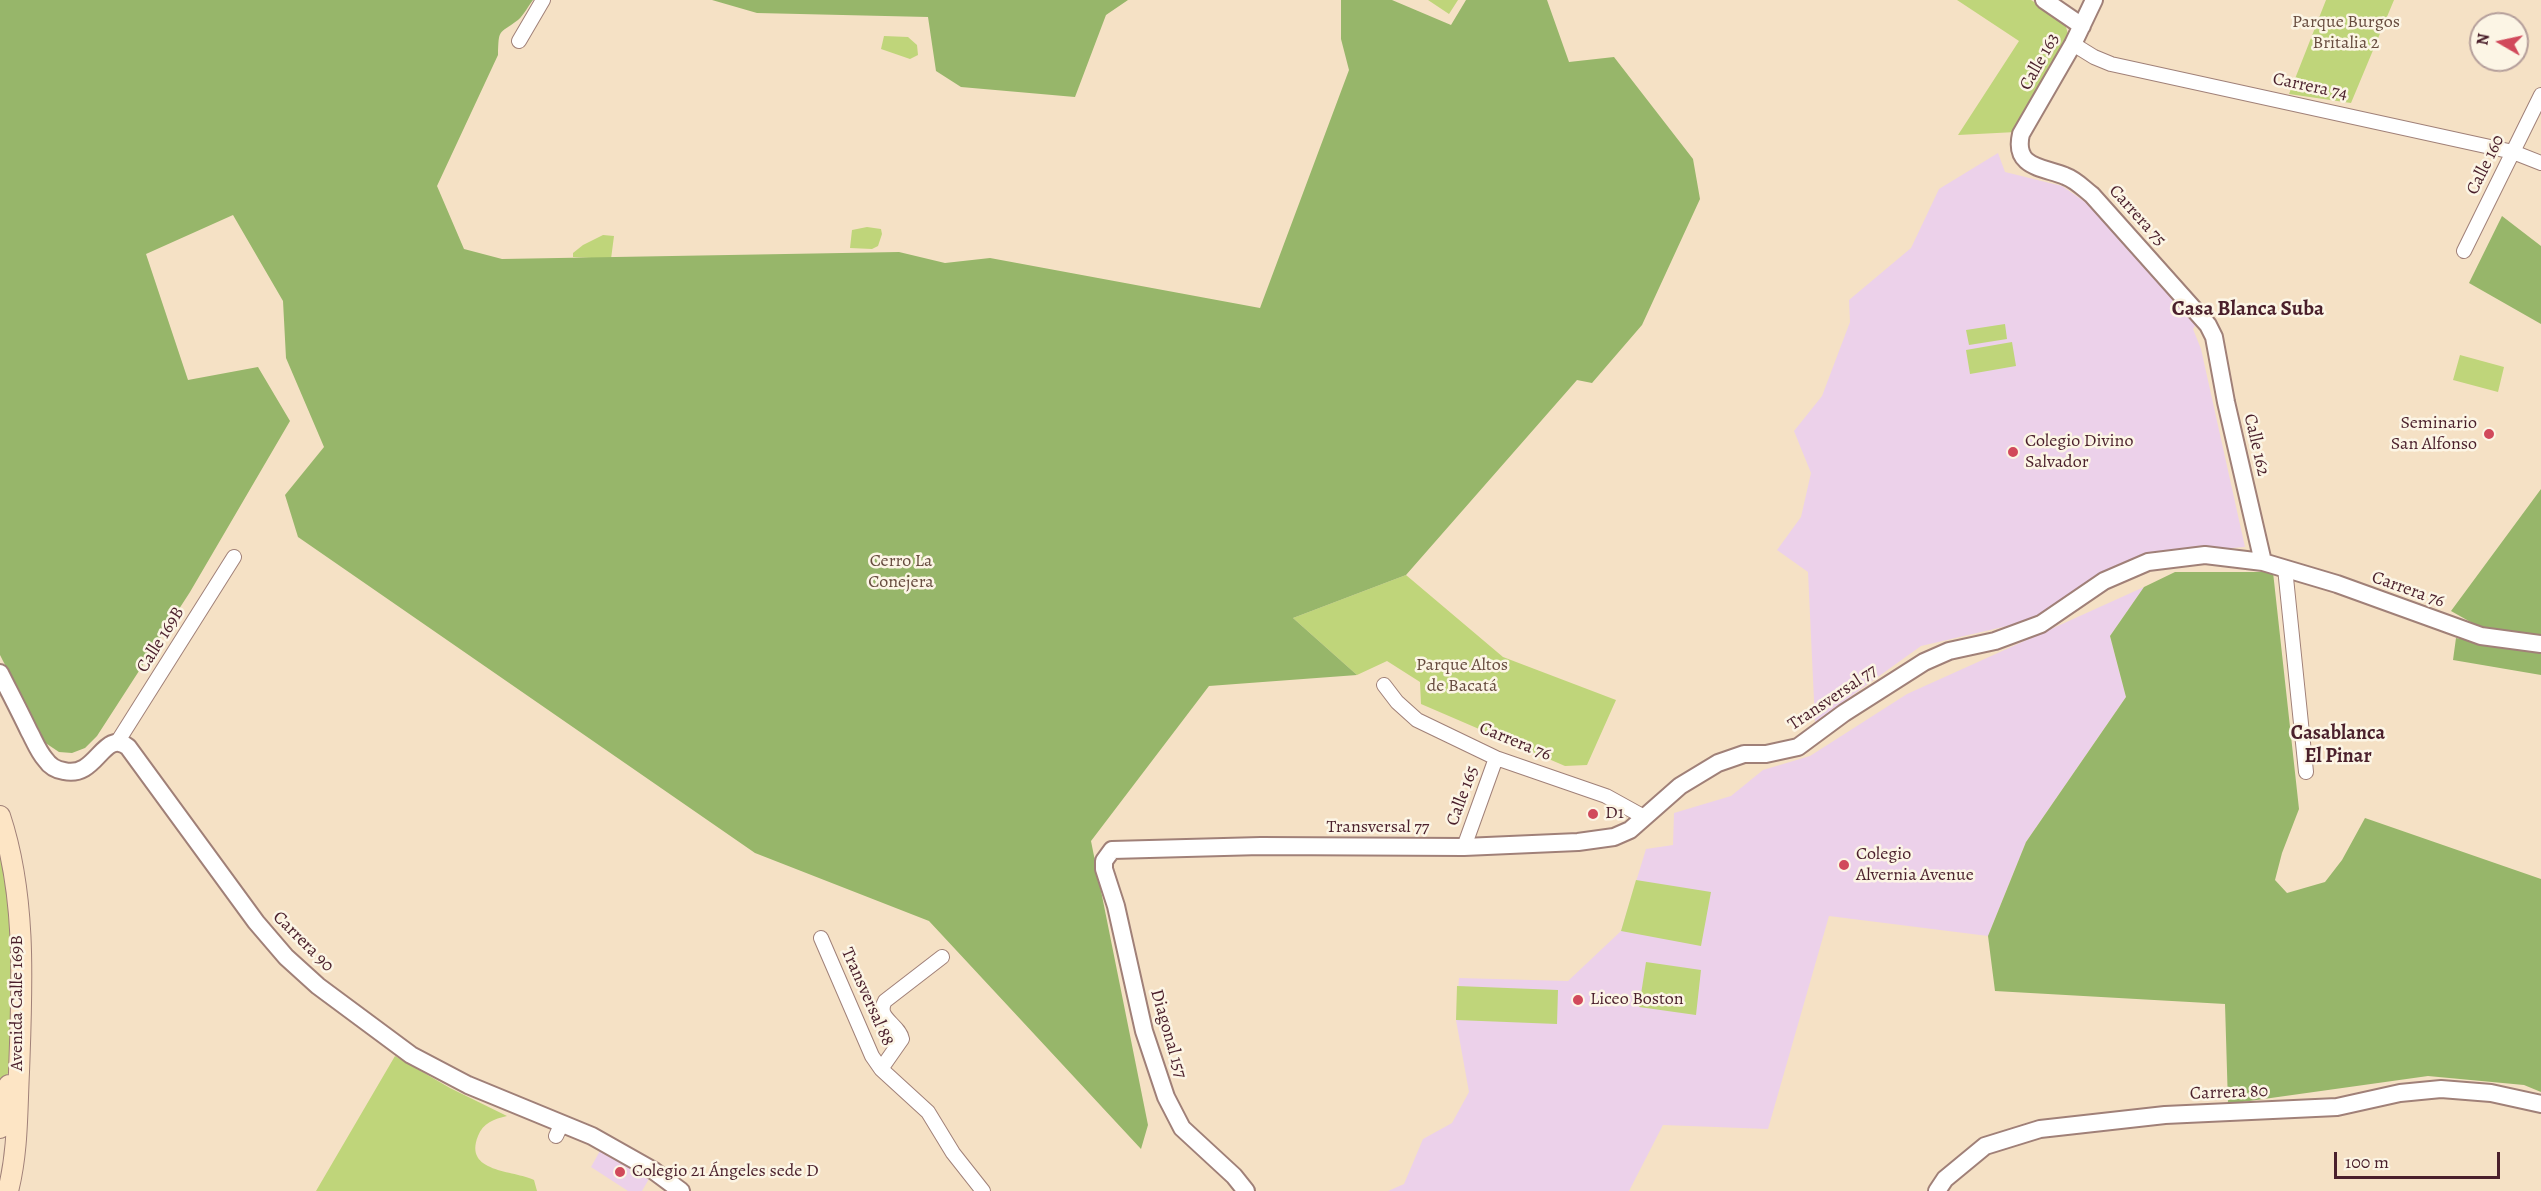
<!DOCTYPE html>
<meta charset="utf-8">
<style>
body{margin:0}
#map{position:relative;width:2541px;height:1191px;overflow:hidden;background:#f5e1c5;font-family:Alegreya,serif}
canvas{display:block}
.north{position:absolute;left:2469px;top:12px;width:60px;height:60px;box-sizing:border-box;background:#fcf5e5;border:2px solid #b59f9b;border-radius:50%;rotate:279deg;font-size:16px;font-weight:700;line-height:24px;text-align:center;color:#4a1f2b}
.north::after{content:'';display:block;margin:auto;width:21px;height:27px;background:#d1495b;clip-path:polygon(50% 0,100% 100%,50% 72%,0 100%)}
.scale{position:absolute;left:2334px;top:1152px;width:166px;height:27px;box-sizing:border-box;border:3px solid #4a1f2b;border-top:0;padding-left:8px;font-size:18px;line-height:21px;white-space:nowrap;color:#4a1f2b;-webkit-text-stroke:4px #fcf5e5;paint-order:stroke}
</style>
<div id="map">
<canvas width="2541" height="1191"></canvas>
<div class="north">N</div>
<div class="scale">100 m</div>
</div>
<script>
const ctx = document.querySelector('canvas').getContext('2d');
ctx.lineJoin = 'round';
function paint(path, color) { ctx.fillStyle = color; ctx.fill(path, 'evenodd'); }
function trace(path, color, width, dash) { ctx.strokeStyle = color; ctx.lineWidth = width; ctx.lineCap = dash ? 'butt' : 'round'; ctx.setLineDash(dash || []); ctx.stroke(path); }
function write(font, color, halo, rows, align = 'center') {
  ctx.font = font + ' Alegreya,serif'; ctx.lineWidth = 5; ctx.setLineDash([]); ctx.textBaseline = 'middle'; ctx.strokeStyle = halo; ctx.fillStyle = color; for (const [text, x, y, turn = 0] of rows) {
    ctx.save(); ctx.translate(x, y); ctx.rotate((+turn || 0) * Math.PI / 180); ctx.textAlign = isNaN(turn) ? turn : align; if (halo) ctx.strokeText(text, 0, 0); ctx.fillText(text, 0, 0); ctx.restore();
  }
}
paint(new Path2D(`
 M 1998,153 L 2005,172 L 2062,186 L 2104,215 L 2198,321 L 2193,329 L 2201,349 L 2245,547 L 2178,552 L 2115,566 L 2033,620 L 1921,646 L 1815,722 L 1808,572 L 1777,550 L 1801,517 L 1811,473 L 1794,431 L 1822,396 L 1850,322 L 1849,300 L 1911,248 L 1939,189 Z
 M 2144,587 L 2110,636 L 2126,697 L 2026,842 L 1988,936 L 1829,916 L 1768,1129 L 1663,1125 L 1629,1191 L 1388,1191 L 1404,1184 L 1423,1139 L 1452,1123 L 1469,1092 L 1456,1020 L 1459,978 L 1568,981 L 1621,931 L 1646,849 L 1673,845 L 1674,813 L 1731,796 L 1763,770 L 1810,756 L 1907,694 Z
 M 601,1149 L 650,1177 L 642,1191 L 628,1191 L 591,1167 Z`), '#ecd1ea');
paint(new Path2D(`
 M 1428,0 L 1458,0 L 1449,14 Z
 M 1957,0 L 2031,0 L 2064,20 L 2068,34 L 2065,43 L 2016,132 L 1958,135 L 2019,41 Z
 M 2326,0 L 2394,0 L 2351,103 L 2289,94 Z
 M 884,36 L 908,37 L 917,45 L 918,55 L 910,59 L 881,49 Z
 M 867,227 L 881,229 L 882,234 L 878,246 L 872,249 L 850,248 L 852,230 Z
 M 603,235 L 614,236 L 611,259 L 573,257 L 573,253 L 583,245 Z
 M 2005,324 L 2007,339 L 1969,345 L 1966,330 Z
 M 2012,342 L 2016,366 L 1970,374 L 1966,350 Z
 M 2460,355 L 2504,367 L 2498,392 L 2453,380 Z
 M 1406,575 L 1503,657 L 1616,700 L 1587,765 L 1565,766 L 1421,704 L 1420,682 L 1387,661 L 1357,675 L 1293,618 Z
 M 0,818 L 11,874 L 15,1017 L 9,1068 L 0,1107 Z
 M 1636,880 L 1711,892 L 1701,946 L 1621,931 Z
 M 1646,962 L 1701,970 L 1696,1015 L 1639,1007 Z
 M 1457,986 L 1558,990 L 1557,1024 L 1456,1020 Z
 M 395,1056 L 450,1088 L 507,1116 C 494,1119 483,1123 478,1136 C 463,1173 514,1170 534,1180 L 537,1191 L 316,1191 Z`), '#bfd57a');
paint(new Path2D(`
 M 0,0 L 533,0 C 528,6 524,15 518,20 C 498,35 499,28 498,55 L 437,186 L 464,249 L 502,259 L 899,252 L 945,263 L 990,258 L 1260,308 L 1349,70 L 1341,39 L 1341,0 L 1392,0 L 1451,25 L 1466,0 L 1547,0 L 1569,62 L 1614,57 L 1693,159 L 1700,199 L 1642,325 L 1592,383 L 1577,380 L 1406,575 L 1293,618 L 1357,675 L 1209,686 L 1091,841 L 1148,1125 L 1141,1149 L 929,921 L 755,853 L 298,537 L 285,495 L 324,447 L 286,358 L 283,301 L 233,215 L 146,254 L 188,380 L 258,367 L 290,421 L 190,592 L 97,736 L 85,748 L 72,753 L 59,752 L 44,742 L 0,655 Z
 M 712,0 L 1128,0 L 1106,15 L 1075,97 L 961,87 L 936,71 L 928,17 L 757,13 Z
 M 2502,216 L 2541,246 L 2541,324 L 2469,283 Z
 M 2541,489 L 2541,636 L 2483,629 L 2451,611 Z
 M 2175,572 L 2273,572 L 2299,809 L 2282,853 L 2275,880 L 2287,893 L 2325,882 L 2342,860 L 2365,818 L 2541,879 L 2541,1092 L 2524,1085 L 2428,1076 L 2228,1104 L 2225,1004 L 1995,991 L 1988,936 L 2026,842 L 2126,697 L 2110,636 L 2144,587 Z
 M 2456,638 L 2541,653 L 2541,675 L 2453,660 Z`), '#97b66a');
const minor = new Path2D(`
 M 519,41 L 543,0
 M 2073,44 L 2094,57 L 2111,64 L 2513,152 L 2541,163
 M 2464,251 L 2541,95
 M 2285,568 L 2306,772
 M 1384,685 L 1397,702 L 1417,720 L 1496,758 L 1606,796 L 1644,817
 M 118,741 L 234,557
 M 1464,847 L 1496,758
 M 821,938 L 872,1056 L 881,1069 L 928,1112 L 953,1153 L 983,1191
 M 881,1069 L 902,1039 C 899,1024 875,1018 885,1001 L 942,957
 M 556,1136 L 562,1123`);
const tertiary = new Path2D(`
 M 2044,0 L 2082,26
 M 2094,0 L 2073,44 L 2021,134 C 2013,168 2043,167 2065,176 C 2076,180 2083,188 2092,195 L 2208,325 L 2214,337 L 2226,402 L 2263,562
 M 0,673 C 10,693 20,712 29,731 C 34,740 38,751 45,759 C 49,765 56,770 64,771 C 97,779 103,728 128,747 L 256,922 L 286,957 L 318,986 L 411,1055 L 468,1085 L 592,1136 L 654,1171 L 681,1191
 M 1246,1191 L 1234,1176 L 1182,1128 L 1166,1097 L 1144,1031 L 1116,906 L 1104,869 L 1104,861 L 1112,850 L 1261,846 L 1464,847 L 1578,842 L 1614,837 L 1630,830 L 1680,786 L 1718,763 L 1744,754 L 1766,754 L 1798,747 L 1844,713 L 1924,662 L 1949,651 L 1995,641 L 2041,624 L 2104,581 L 2148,562 L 2205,555 L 2263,562 L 2337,584 L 2481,636 L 2541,644
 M 1937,1191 L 1945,1179 L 1985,1146 L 2040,1129 L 2165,1115 L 2337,1107 L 2400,1093 L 2441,1089 L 2491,1093 L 2541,1104`);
const secondary = new Path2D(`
 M 0,816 C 27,897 22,988 19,1072 C 17,1112 18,1152 8,1191
 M 0,1128 L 9,1085`);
trace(minor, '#a08078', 16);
trace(tertiary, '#a08078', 20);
trace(secondary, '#a08078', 22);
trace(minor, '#fff', 14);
trace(tertiary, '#fff', 16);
trace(secondary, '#fde5c5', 20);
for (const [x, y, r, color] of [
 [2489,434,6,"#d1495b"],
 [2013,452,6,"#d1495b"],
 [1593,814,6,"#d1495b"],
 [1844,865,6,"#d1495b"],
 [1578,1000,6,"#d1495b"],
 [620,1172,6,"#d1495b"]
]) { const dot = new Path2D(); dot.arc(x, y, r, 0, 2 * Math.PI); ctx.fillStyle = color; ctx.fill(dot); trace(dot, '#fcf5e5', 2); }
write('18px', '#674c3f', '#fcf5e5', [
 ["Parque Burgos",2346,23],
 ["Britalia 2",2346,44],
 ["Cerro La",901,562],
 ["Conejera",901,583],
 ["Parque Altos",1462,666],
 ["de Bacatá",1462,687]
]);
write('18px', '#4a1f2b', '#fcf5e5', [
 ["Calle 163",2040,62,-61],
 ["Carrera 74",2310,87,12],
 ["Calle 160",2486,165,-64],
 ["Carrera 75",2137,216,48],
 ["Calle 162",2256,445,77],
 ["Carrera 76",2408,590,20],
 ["Calle 169B",161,640,-58],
 ["Transversal 77",1833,698,-34],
 ["Carrera 76",1515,742,22],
 ["Calle 165",1463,796,-70],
 ["Transversal 77",1378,828],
 ["Carrera 90",303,942,45],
 ["Transversal 88",867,997,66],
 ["Avenida Calle 169B",18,1003,-90],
 ["Diagonal 157",1168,1034,74],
 ["Carrera 80",2229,1093,-2]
]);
write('18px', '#4a1f2b', '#fcf5e5', [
 ["Seminario",2477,424,"right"],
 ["San Alfonso",2477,445,"right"],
 ["Colegio Divino",2025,442],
 ["Salvador",2025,463],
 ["D1",1605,814],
 ["Colegio",1856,855],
 ["Alvernia Avenue",1856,876],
 ["Liceo Boston",1590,1000],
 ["Colegio 21 Ángeles sede D",632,1172]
], 'left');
write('bold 20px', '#4a1f2b', '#fcf5e5', [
 ["Casablanca",2338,734],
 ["El Pinar",2338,757]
]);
write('bold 21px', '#4a1f2b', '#fcf5e5', [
 ["Casa Blanca Suba",2248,310]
]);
</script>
